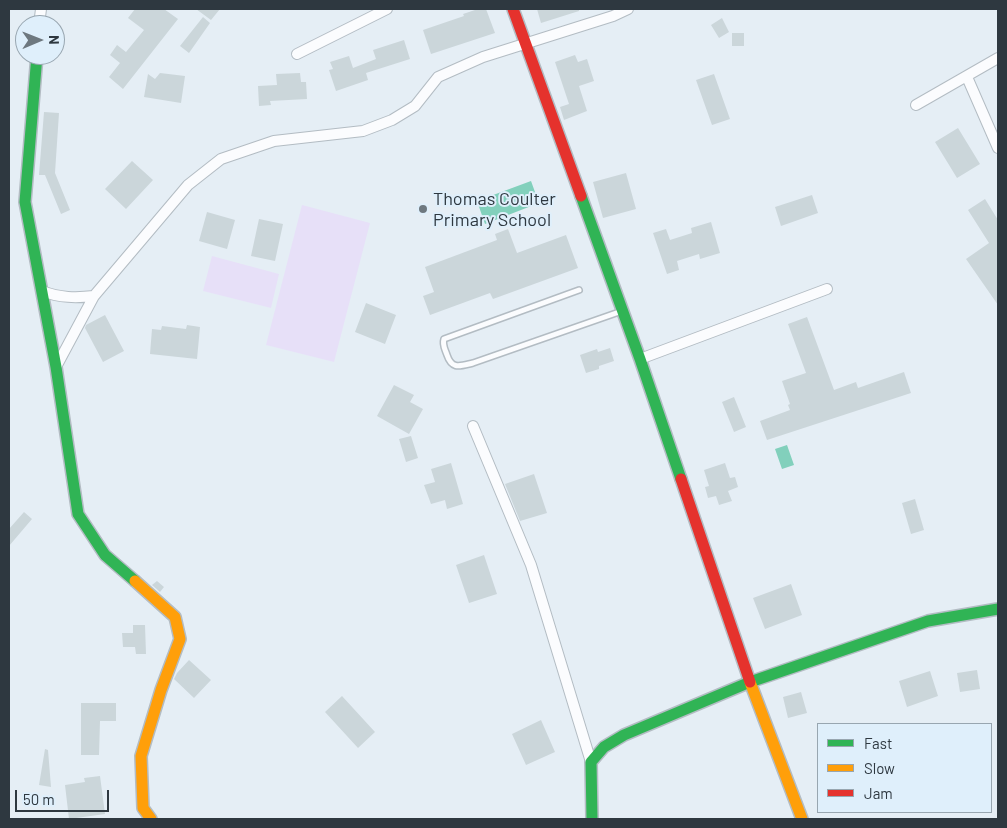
<!DOCTYPE html>
<style>
body{margin:0}
#map{position:relative;width:1007px;height:828px;overflow:hidden;background:#e5eef5;font-family:Barlow,sans-serif}
canvas{display:block}
.frame{position:absolute;inset:0;border:10px solid #2e3840;pointer-events:none}
.legend{position:absolute;left:817px;top:723px;width:175px;height:90px;box-sizing:border-box;background:#dfeffb;border:1px solid #98a6b0;margin:0;padding:6px 9px;list-style:none;font-size:15px;color:#2e3840}
.legend li{display:flex;align-items:center;gap:10px;height:25px}
.legend b{width:25px;border:1px solid #98a6b0}
.north{position:absolute;left:15px;top:15px;width:50px;height:50px;box-sizing:border-box;background:#dfeffb;border:1px solid #98a6b0;border-radius:50%;rotate:89deg;font-size:14px;font-weight:700;line-height:20px;text-align:center;color:#2e3840}
.north::after{content:'';display:block;margin:auto;width:18px;height:22px;background:#6e787f;clip-path:polygon(50% 0,100% 100%,50% 72%,0 100%)}
.scale{position:absolute;left:15px;top:790px;width:94px;height:22px;box-sizing:border-box;border:2px solid #2e3840;border-top:0;padding-left:6px;font-size:15px;line-height:18px;white-space:nowrap;color:#2e3840;-webkit-text-stroke:4px #dfeffb;paint-order:stroke}
</style>
<div id="map">
<canvas width="1007" height="828"></canvas>
<div class="frame"></div>
<ul class="legend">
<li><b style="height:6px;background:#30b455"></b>Fast</li>
<li><b style="height:6px;background:#ff9f0a"></b>Slow</li>
<li><b style="height:6px;background:#e5322d"></b>Jam</li>
</ul>
<div class="north">N</div>
<div class="scale">50 m</div>
</div>
<script>
const ctx = document.querySelector('canvas').getContext('2d');
ctx.lineJoin = 'round';
function paint(path, color) { ctx.fillStyle = color; ctx.fill(path, 'evenodd'); }
function trace(path, color, width, dash) { ctx.strokeStyle = color; ctx.lineWidth = width; ctx.lineCap = dash ? 'butt' : 'round'; ctx.setLineDash(dash || []); ctx.stroke(path); }
function write(font, color, halo, rows, align = 'center') {
  ctx.font = font + ' Barlow,sans-serif'; ctx.lineWidth = 4; ctx.setLineDash([]); ctx.textBaseline = 'middle'; ctx.strokeStyle = halo; ctx.fillStyle = color; for (const [text, x, y, turn = 0] of rows) {
    ctx.save(); ctx.translate(x, y); ctx.rotate((+turn || 0) * Math.PI / 180); ctx.textAlign = isNaN(turn) ? turn : align; if (halo) ctx.strokeText(text, 0, 0); ctx.fillText(text, 0, 0); ctx.restore();
  }
}
paint(new Path2D(`
 M 302,205 L 370,223 L 334,362 L 266,345 Z
 M 212,256 L 279,274 L 271,308 L 203,291 Z`), '#e7e0f8');
paint(new Path2D(`
 M 531,181 L 539,203 L 485,224 L 477,201 Z
 M 787,445 L 794,465 L 782,469 L 775,449 Z`), '#82d0bc');
paint(new Path2D(`
 M 135,9 L 164,9 L 178,19 L 123,89 L 109,77 L 120,63 L 110,55 L 117,45 L 126,52 L 144,30 L 128,18 Z
 M 196,9 L 220,9 L 211,20 Z
 M 478,9 L 486,9 L 495,33 L 431,54 L 423,30 L 464,16 L 463,14 Z
 M 537,9 L 579,9 L 579,11 L 541,23 Z
 M 203,17 L 210,23 L 189,53 L 180,46 Z
 M 722,18 L 729,32 L 719,38 L 711,25 Z
 M 732,33 L 744,33 L 744,46 L 732,46 Z
 M 404,40 L 410,59 L 366,73 L 368,80 L 336,91 L 329,70 L 333,69 L 330,62 L 349,56 L 353,68 L 376,59 L 373,50 Z
 M 575,55 L 578,62 L 587,59 L 594,81 L 579,86 L 587,111 L 564,120 L 560,107 L 569,104 L 555,62 Z
 M 160,73 L 185,76 L 181,103 L 144,97 L 148,74 L 155,79 Z
 M 300,73 L 301,82 L 306,82 L 307,99 L 270,101 L 271,105 L 259,106 L 258,86 L 277,85 L 276,74 Z
 M 714,74 L 730,119 L 712,125 L 696,80 Z
 M 44,112 L 59,113 L 55,173 L 70,210 L 61,214 L 45,175 L 39,175 Z
 M 958,128 L 980,164 L 957,178 L 935,142 Z
 M 132,161 L 153,180 L 126,209 L 105,189 Z
 M 626,173 L 636,209 L 603,218 L 593,182 Z
 M 812,195 L 818,213 L 781,226 L 775,207 Z
 M 985,199 L 998,220 L 998,305 L 966,259 L 989,243 L 968,210 Z
 M 207,212 L 235,220 L 227,249 L 199,241 Z
 M 259,219 L 283,224 L 275,261 L 251,256 Z
 M 711,222 L 720,253 L 700,259 L 699,254 L 677,261 L 679,270 L 667,274 L 653,233 L 666,229 L 670,240 L 692,233 L 691,228 Z
 M 508,229 L 517,253 L 566,235 L 578,268 L 493,299 L 490,293 L 430,315 L 423,296 L 434,292 L 425,267 L 497,240 L 495,234 Z
 M 366,303 L 396,315 L 385,344 L 355,332 Z
 M 105,315 L 124,351 L 103,362 L 85,328 L 86,325 Z
 M 807,317 L 834,390 L 856,382 L 858,388 L 904,372 L 911,393 L 767,440 L 760,421 L 790,410 L 788,405 L 790,404 L 782,381 L 806,373 L 788,324 Z
 M 187,325 L 200,327 L 197,359 L 150,354 L 152,329 L 161,330 L 162,326 L 186,329 Z
 M 610,348 L 614,361 L 599,366 L 599,369 L 586,373 L 580,355 L 597,349 L 598,352 Z
 M 394,385 L 414,395 L 410,402 L 423,409 L 409,434 L 377,416 Z
 M 734,397 L 746,427 L 734,432 L 722,402 Z
 M 411,436 L 418,458 L 406,462 L 399,439 Z
 M 451,463 L 463,504 L 447,509 L 445,500 L 431,504 L 424,485 L 435,482 L 431,469 Z
 M 725,463 L 730,478 L 735,477 L 738,487 L 728,491 L 732,501 L 719,505 L 716,496 L 708,498 L 705,487 L 709,486 L 704,470 Z
 M 534,474 L 547,513 L 520,521 L 505,484 Z
 M 915,499 L 924,530 L 911,534 L 902,503 Z
 M 24,512 L 32,519 L 9,546 L 9,529 Z
 M 484,555 L 497,594 L 469,603 L 456,565 Z
 M 157,581 L 164,587 L 160,592 L 152,585 Z
 M 791,584 L 802,615 L 765,629 L 753,598 Z
 M 133,625 L 145,625 L 146,654 L 136,654 L 135,647 L 123,647 L 122,633 L 133,633 Z
 M 189,660 L 211,680 L 194,698 L 174,679 L 177,673 Z
 M 977,670 L 980,689 L 960,692 L 957,673 Z
 M 930,671 L 938,696 L 907,707 L 899,681 Z
 M 801,692 L 807,713 L 788,718 L 783,697 Z
 M 342,696 L 375,732 L 358,748 L 325,712 Z
 M 81,703 L 116,703 L 116,721 L 100,721 L 99,755 L 81,755 Z
 M 541,720 L 555,752 L 526,765 L 512,734 Z
 M 45,749 L 48,750 L 51,787 L 39,785 Z
 M 100,776 L 105,814 L 69,819 L 65,785 L 85,782 L 84,778 Z`), '#cbd6da');
const lane = new Path2D(`
 M 579,290 L 444,339 C 442,345 445,349 447,355 C 452,370 460,366 473,363 L 622,311`);
const street = new Path2D(`
 M 39,25 L 41,9
 M 297,54 L 387,9
 M 967,77 L 998,148
 M 916,105 L 998,58
 M 42,291 C 60,298 76,298 94,296
 M 640,359 L 827,289
 M 56,367 L 94,296 L 188,185 L 221,159 L 274,141 L 363,131 L 392,120 L 415,106 L 438,77 L 483,57 L 613,16 L 628,9
 M 473,426 L 531,565 L 591,762`);
const fast = new Path2D(`
 M 37,55 L 25,202 L 56,367 L 78,514 L 105,555 L 135,581
 M 581,196 L 640,359 L 681,479
 M 592,819 L 591,762 L 604,747 L 624,735 L 750,682 L 928,621 L 998,609`);
const slow = new Path2D(`
 M 135,581 L 175,617 L 180,639 L 161,690 L 141,756 L 143,808 L 151,819
 M 750,682 L 802,819`);
const jam = new Path2D(`
 M 513,9 L 581,196
 M 681,479 L 750,682`);
trace(lane, '#b3bcc3', 8);
trace(street, '#b3bcc3', 12);
trace(fast, '#b3bcc3', 14);
trace(slow, '#b3bcc3', 14);
trace(jam, '#b3bcc3', 14);
trace(lane, '#fbfcfe', 5);
trace(street, '#fbfcfe', 10);
trace(fast, '#30b455', 11);
trace(slow, '#ff9f0a', 11);
trace(jam, '#e5322d', 11);
for (const [x, y, r, color] of [
 [423,209,5,"#6e787f"]
]) { const dot = new Path2D(); dot.arc(x, y, r, 0, 2 * Math.PI); ctx.fillStyle = color; ctx.fill(dot); trace(dot, '#dfeffb', 2); }
write('18px', '#2e3840', '#dfeffb', [
 ["Thomas Coulter",433,199],
 ["Primary School",433,220]
], 'left');
</script>
